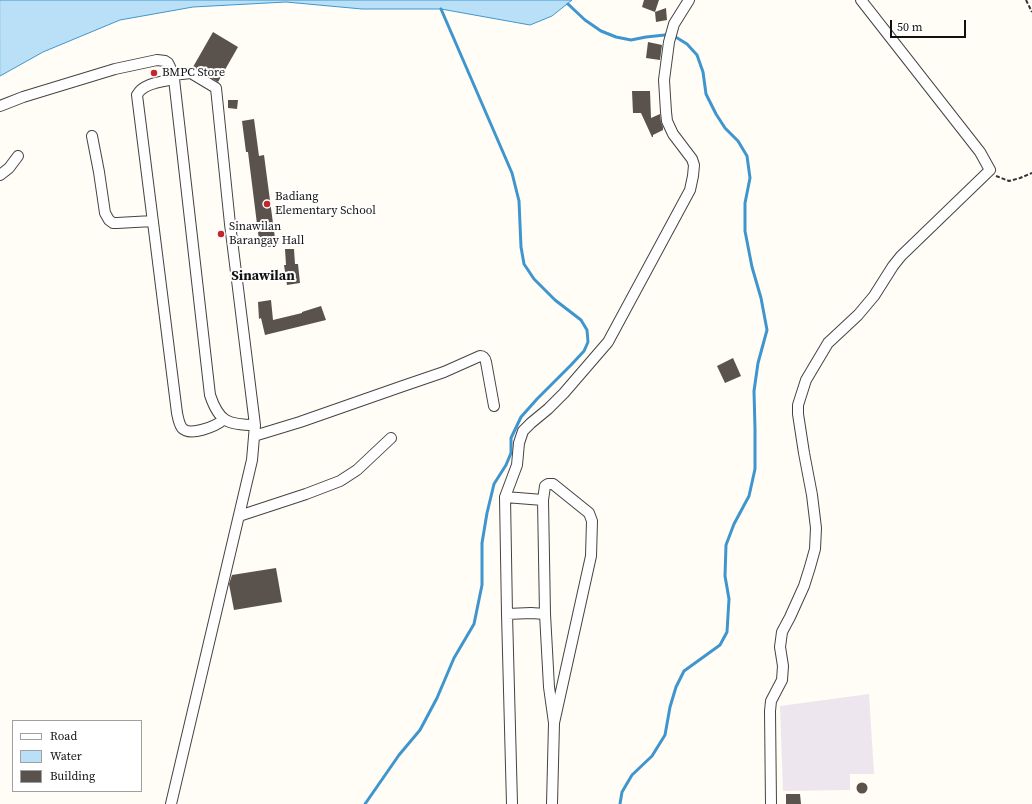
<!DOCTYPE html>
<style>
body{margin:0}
#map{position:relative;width:1032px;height:804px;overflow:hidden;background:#fffdf5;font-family:"Source Serif 4",serif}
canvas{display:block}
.legend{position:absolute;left:12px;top:720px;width:130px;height:72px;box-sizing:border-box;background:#fff;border:1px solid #a0a0a0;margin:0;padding:5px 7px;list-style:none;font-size:12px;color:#111}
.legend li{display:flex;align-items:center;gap:8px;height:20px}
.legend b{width:20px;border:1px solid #a0a0a0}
.scale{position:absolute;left:890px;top:20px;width:76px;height:18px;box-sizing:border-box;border:2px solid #111;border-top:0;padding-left:5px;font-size:12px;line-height:14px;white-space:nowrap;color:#111;-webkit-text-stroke:3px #fff;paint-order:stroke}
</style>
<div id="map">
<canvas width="1032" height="804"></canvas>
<ul class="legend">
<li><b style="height:5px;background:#fff"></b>Road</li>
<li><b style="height:11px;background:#b9e0f7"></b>Water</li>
<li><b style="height:11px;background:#5a524d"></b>Building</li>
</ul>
<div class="scale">50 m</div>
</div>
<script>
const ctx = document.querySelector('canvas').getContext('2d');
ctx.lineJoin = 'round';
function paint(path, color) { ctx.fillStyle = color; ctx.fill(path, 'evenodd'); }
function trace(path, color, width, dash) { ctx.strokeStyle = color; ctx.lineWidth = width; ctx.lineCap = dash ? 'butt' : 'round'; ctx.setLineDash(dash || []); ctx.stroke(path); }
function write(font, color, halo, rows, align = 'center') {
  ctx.font = font + ' "Source Serif 4",serif'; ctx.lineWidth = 4; ctx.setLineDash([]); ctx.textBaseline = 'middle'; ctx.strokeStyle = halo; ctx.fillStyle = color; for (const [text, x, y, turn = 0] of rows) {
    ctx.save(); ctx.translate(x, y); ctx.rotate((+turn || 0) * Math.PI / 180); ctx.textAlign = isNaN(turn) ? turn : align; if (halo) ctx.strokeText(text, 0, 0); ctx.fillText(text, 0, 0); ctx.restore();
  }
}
paint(new Path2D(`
 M 869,694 L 874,774 L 850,774 L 850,790 L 783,791 L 780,706 Z`), '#eee6ef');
const water = new Path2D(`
 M 0,0 L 572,0 L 552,16 L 530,25 L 441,9 L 362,9 L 286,2 L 193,7 L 120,20 L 43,52 L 0,76 Z`);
paint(water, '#b9e0f7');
trace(water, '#3f96cf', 1);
trace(new Path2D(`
 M 568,4 L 585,20 L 601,31 L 616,37 L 631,40 L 646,37 L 665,35
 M 365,804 L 399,755 L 420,730 L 437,698 L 454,658 L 474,624 L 482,585 L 482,543 L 487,513 L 494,484 L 506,465 L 511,453 L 511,438 L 521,417 L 537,399 L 571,365 L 584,351 L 588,342 L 587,330 L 581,320 L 555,300 L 534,279 L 524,264 L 521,247 L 519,201 L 512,173 L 441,9
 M 620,804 L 622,792 L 632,775 L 652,756 L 665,735 L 670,707 L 676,687 L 684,671 L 720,645 L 727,632 L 729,599 L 725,576 L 726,545 L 734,524 L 749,496 L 755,469 L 755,429 L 754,391 L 758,363 L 767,330 L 761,298 L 752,267 L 745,231 L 745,203 L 750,178 L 747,156 L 738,141 L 725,128 L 716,114 L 706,94 L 703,72 L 697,55 L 687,44 L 674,36`), '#3f96cf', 3);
paint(new Path2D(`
 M 644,0 L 659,0 L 655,12 L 642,7 Z
 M 666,8 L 667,20 L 656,22 L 655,12 Z
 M 213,32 L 238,47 L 218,82 L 193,67 Z
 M 648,42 L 662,45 L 660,60 L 646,58 Z
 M 632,91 L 650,91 L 651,118 L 660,114 L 661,122 L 663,127 L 663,130 L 653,135 L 653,137 L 652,137 L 641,113 L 633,113 Z
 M 228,100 L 238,100 L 237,109 L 228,108 Z
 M 254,119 L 259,156 L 264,155 L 276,246 L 260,248 L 248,152 L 246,152 L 242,121 Z
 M 285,249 L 294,249 L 295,264 L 298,264 L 300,283 L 287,285 L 284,265 L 286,265 Z
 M 271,300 L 273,320 L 302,313 L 302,312 L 321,306 L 326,320 L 265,335 L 261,318 L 259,319 L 258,302 Z
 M 733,358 L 741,376 L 725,383 L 717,366 Z
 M 276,568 L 282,602 L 234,610 L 229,584 L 232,575 Z
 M856.5 788a5.5 5.5 0 1 1 11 0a5.5 5.5 0 1 1-11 0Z
 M 786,794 L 800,794 L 801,804 L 786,804 Z`), '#5a524d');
const minor = new Path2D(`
 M 173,75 L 191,73 L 216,88 L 230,224 L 255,425
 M 174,79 C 162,82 143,83 137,95 L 177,413 C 178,418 179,424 182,428 C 190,437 216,426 223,420
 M 0,106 L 23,97 L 115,69 L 157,60 L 165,61 L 168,63 L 170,67 L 174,79 L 210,395 C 219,422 228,425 255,425 L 252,460 L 171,804
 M 92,136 L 99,172 L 105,213 L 109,220 L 113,223 L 117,223 L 153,221
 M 0,175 L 9,168 L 18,156
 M 254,436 L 300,422 L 403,386 L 444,372 L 480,356 C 484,356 485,358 486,362 L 494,406
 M 505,497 L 543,500
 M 239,516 L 306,494 L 340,481 L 357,470 L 391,438
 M 507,614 L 531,613 L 545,614
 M 512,804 L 507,614 L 505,497 L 517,465 L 519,443 L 523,431 L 531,423 L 548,409 L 564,393 L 608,342 L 690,190 L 693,176 L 694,165 L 692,159 L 673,134 L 667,121 L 666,112 L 664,80 L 669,42 L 674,24 L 689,0
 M 552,804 L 554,723 L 591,556 L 592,521 L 589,513 L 553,484 L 548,484 L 545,486 L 543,500 L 545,614 L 549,687 L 554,723
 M 771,804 L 770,711 L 771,701 L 782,680 L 783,666 L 780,647 L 782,632 L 790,617 L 804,586 L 810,567 L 815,549 L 816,528 L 812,495 L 804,453 L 798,414 L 798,405 L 806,380 L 828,343 L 858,315 L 874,296 L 893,266 L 901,256 L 990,170 L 980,152 L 861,0`);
trace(minor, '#444', 12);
trace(new Path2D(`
 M 1026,0 L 1032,12
 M 996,176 L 1009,181 L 1020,178 L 1032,173`), '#333', 2, [4, 2]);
trace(minor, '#fff', 10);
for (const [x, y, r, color] of [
 [154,73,4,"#c4262e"],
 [267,204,4,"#c4262e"],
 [221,234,4,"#c4262e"]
]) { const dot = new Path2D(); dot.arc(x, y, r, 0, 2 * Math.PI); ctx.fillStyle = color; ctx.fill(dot); trace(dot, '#fff', 1.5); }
write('12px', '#111', '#fff', [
 ["BMPC Store",162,73],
 ["Badiang",275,197],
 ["Elementary School",275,211],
 ["Sinawilan",229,227],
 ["Barangay Hall",229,241]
], 'left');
write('bold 14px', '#111', '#fff', [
 ["Sinawilan",263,276]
]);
</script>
